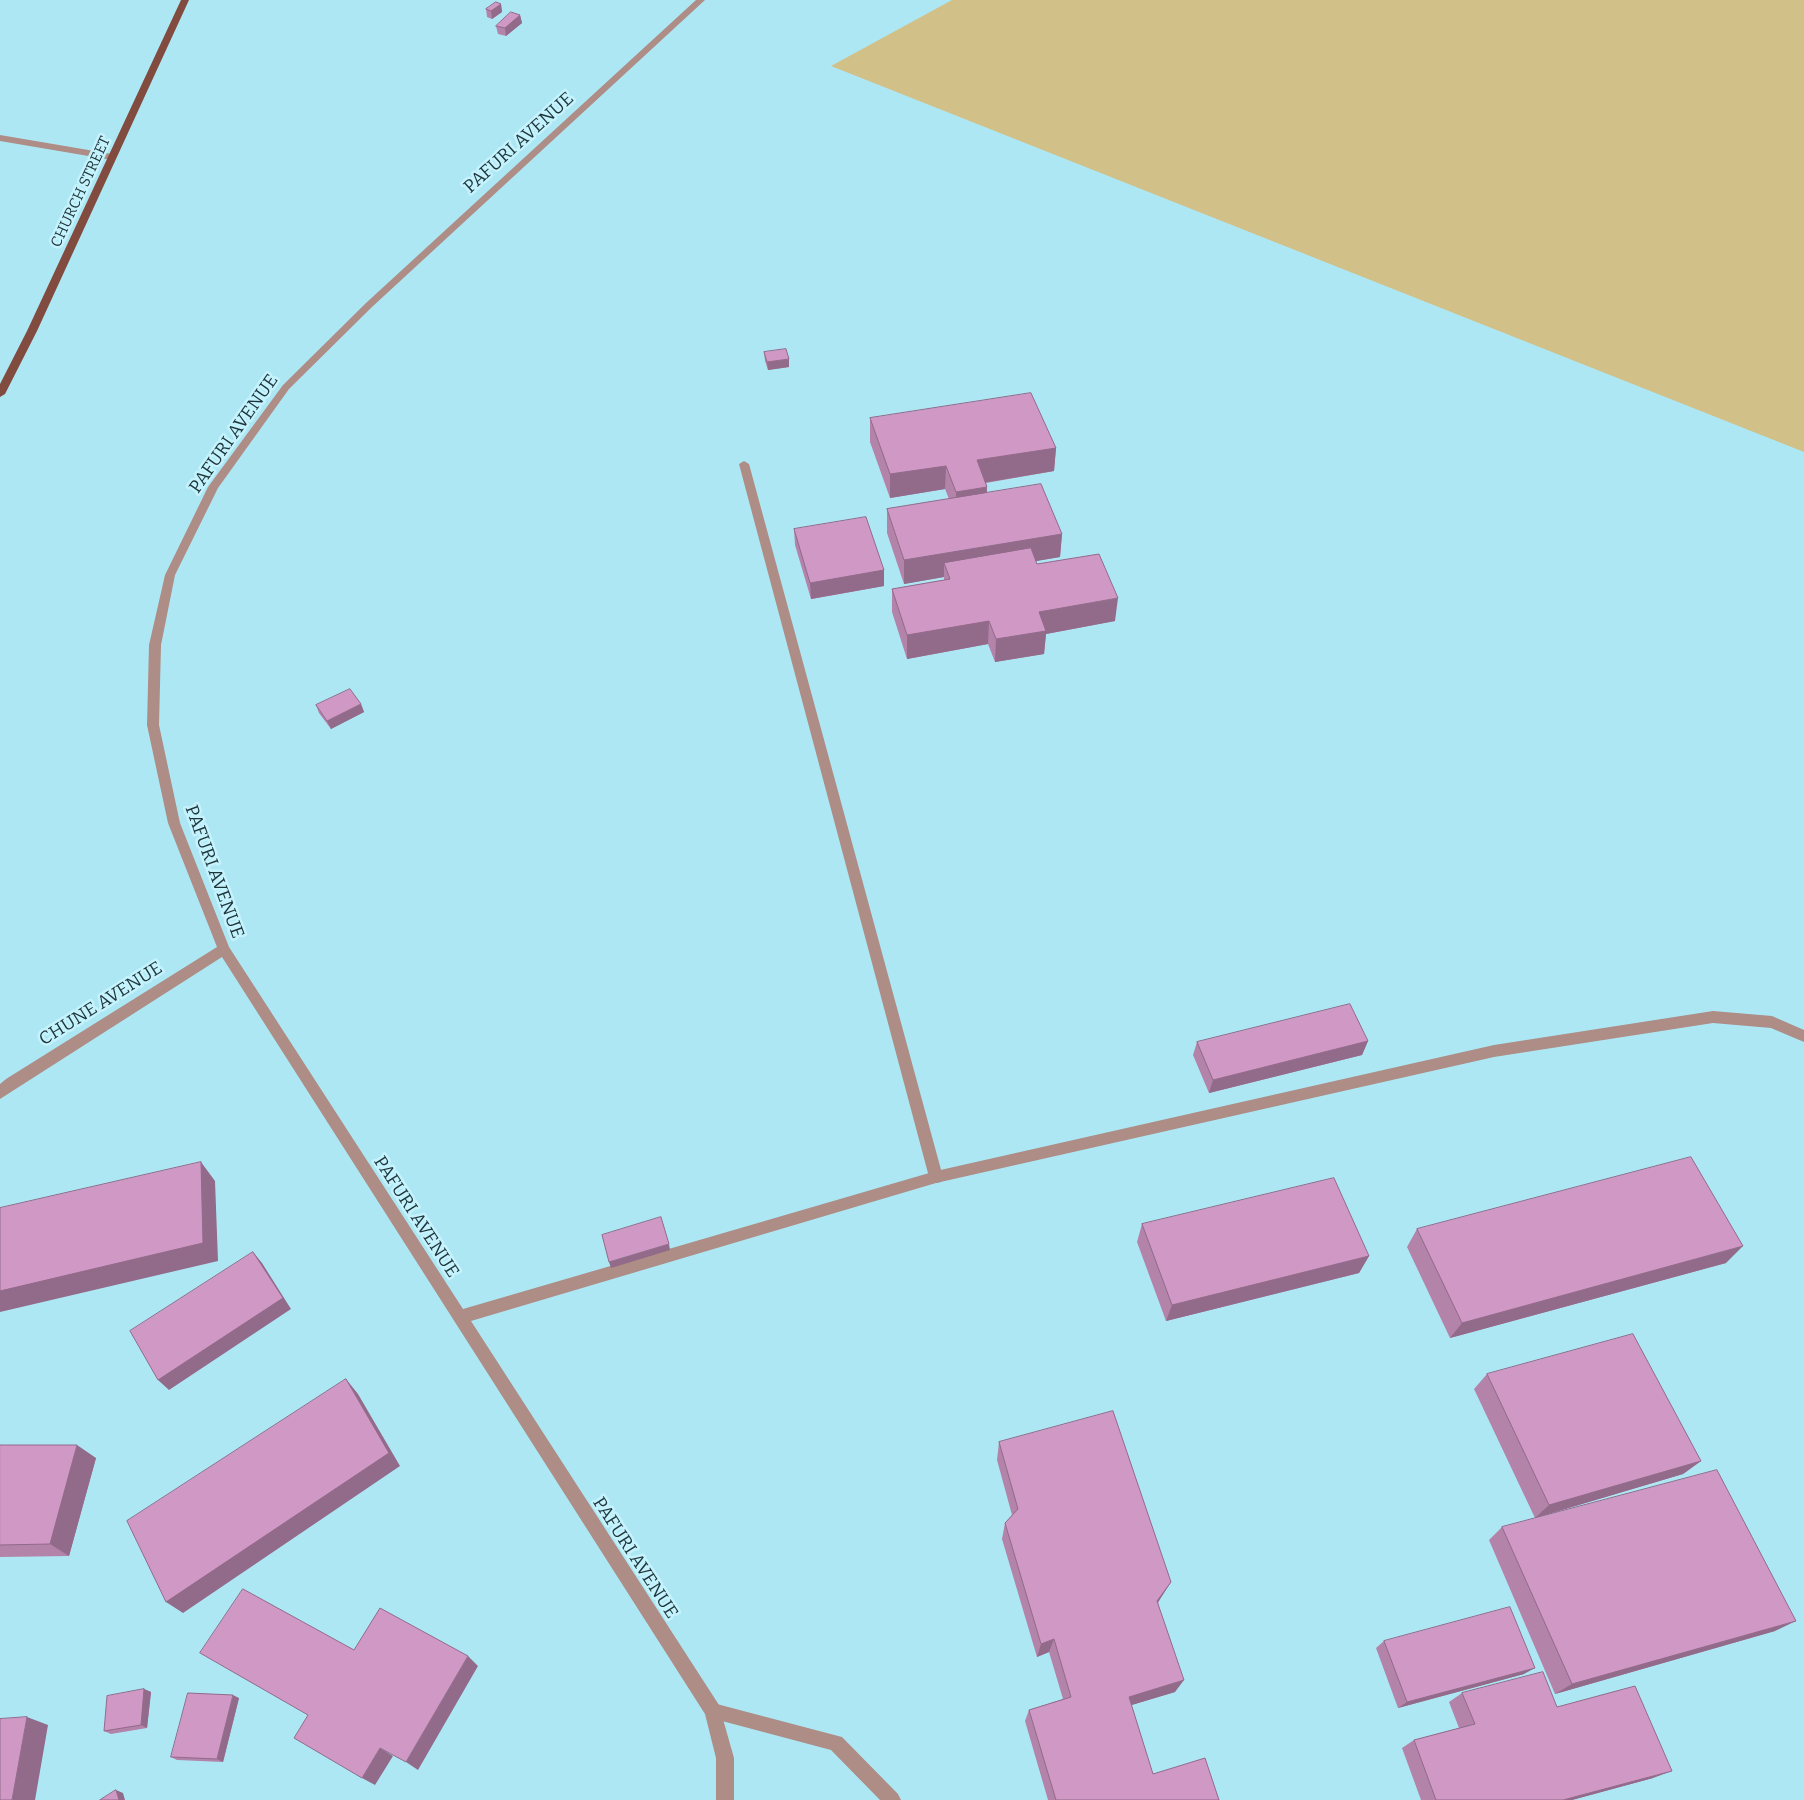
<!DOCTYPE html>
<style>
body{margin:0}
canvas{display:block;background:#aee7f4}
</style>
<canvas width="1804" height="1800"></canvas>
<script>
const ctx = document.querySelector('canvas').getContext('2d');
ctx.lineJoin = 'round';
function paint(path, color) { ctx.fillStyle = color; ctx.fill(path, 'evenodd'); }
function trace(path, color, width, dash) { ctx.strokeStyle = color; ctx.lineWidth = width; ctx.lineCap = dash ? 'butt' : 'round'; ctx.setLineDash(dash || []); ctx.stroke(path); }
function write(font, color, halo, rows, align = 'center') {
  ctx.font = font + ' Bitter,serif'; ctx.lineWidth = 5; ctx.setLineDash([]); ctx.textBaseline = 'middle'; ctx.strokeStyle = halo; ctx.fillStyle = color; for (const [text, x, y, turn = 0] of rows) {
    ctx.save(); ctx.translate(x, y); ctx.rotate((+turn || 0) * Math.PI / 180); ctx.textAlign = isNaN(turn) ? turn : align; if (halo) ctx.strokeText(text, 0, 0); ctx.fillText(text, 0, 0); ctx.restore();
  }
}
paint(new Path2D(`
 M 952,0 L 1804,0 L 1804,452 L 831,66 Z`), '#d1c087');
paint(new Path2D(`
 M 744,461 L 749,464 L 943,1177 L 941,1182 L 936,1183 L 931,1182 L 929,1177 L 739,464 Z
 M 713,1703 L 842,1737 L 898,1794 L 901,1800 L 880,1800 L 831,1750 L 707,1717 L 705,1711 L 707,1705 Z`), '#ad8d86');
paint(new Path2D(`
 M 696,0 L 705,0 L 372,307 L 289,389 L 218,488 L 175,575 L 161,645 L 159,725 L 180,823 L 229,947 L 463,1309 L 936,1171 L 1494,1045 L 1713,1011 L 1772,1016 L 1804,1030 L 1804,1042 L 1771,1028 L 1713,1023 L 1494,1057 L 936,1183 L 471,1321 L 719,1705 L 734,1758 L 734,1800 L 716,1800 L 716,1758 L 705,1714 L 222,957 L 0,1099 L 0,1084 L 6,1079 L 217,947 L 168,823 L 147,725 L 149,645 L 165,575 L 208,487 L 283,385 L 366,303 Z
 M 0,135 L 112,154 L 116,157 L 112,160 L 0,141 Z`), '#ad8d86');
paint(new Path2D(`
 M 181,0 L 189,0 L 37,331 L 5,394 L 0,397 L 0,384 L 27,331 Z`), '#814b3f');
paint(new Path2D(`
 M 501,4 L 502,12 L 492,19 L 487,17 L 486,9 Z
 M 520,15 L 522,23 L 506,36 L 498,34 L 496,26 Z
 M 764,352 L 789,367 L 768,370 L 765,361 Z
 M 870,418 L 1056,448 L 1054,471 L 986,483 L 987,487 L 987,493 L 1062,534 L 1060,557 L 1036,561 L 1037,564 L 1115,621 L 1046,634 L 1044,654 L 995,662 L 988,644 L 907,659 L 892,612 L 892,589 L 944,580 L 944,577 L 904,584 L 887,533 L 887,509 L 949,499 L 945,489 L 890,498 L 870,442 Z
 M 794,529 L 884,570 L 884,586 L 811,599 L 795,545 Z
 M 361,704 L 364,712 L 331,729 L 319,713 L 316,705 Z
 M 1368,1041 L 1362,1055 L 1209,1093 L 1193,1055 L 1197,1042 Z
 M 1142,1224 L 1369,1256 L 1359,1273 L 1166,1321 L 1137,1242 Z
 M 1417,1229 L 1726,1263 L 1450,1338 L 1407,1247 Z
 M 1487,1374 L 1701,1461 L 1683,1474 L 1535,1518 L 1474,1389 Z
 M 999,1442 L 1171,1582 L 1162,1596 L 1158,1603 L 1175,1692 L 1131,1705 L 1153,1774 L 1219,1800 L 1048,1800 L 1025,1721 L 1029,1710 L 1063,1699 L 1049,1652 L 1037,1657 L 1002,1539 L 1005,1523 L 1012,1515 L 997,1460 Z
 M 0,1445 L 96,1458 L 69,1556 L 0,1557 Z
 M 1502,1527 L 1775,1631 L 1555,1694 L 1489,1540 Z
 M 1384,1641 L 1524,1674 L 1398,1708 L 1376,1648 Z
 M 144,1689 L 151,1692 L 147,1728 L 111,1734 L 104,1731 Z
 M 1462,1693 L 1557,1707 L 1653,1778 L 1572,1800 L 1421,1800 L 1402,1748 L 1414,1740 L 1459,1728 L 1449,1702 Z
 M 239,1698 L 223,1762 L 177,1760 L 171,1757 Z`), '#b383a9');
paint(new Path2D(`
 M 501,4 L 502,12 L 492,19 L 491,11 Z
 M 520,15 L 522,23 L 506,36 L 505,28 Z
 M 789,359 L 789,367 L 768,370 L 767,362 Z
 M 1056,448 L 1054,471 L 976,484 L 977,460 Z
 M 946,466 L 945,489 L 890,498 L 890,474 Z
 M 987,487 L 986,511 L 956,516 L 956,492 Z
 M 1062,534 L 1060,557 L 949,576 L 944,563 L 944,577 L 904,584 L 904,560 Z
 M 884,570 L 884,586 L 811,599 L 810,583 Z
 M 1118,598 L 1115,621 L 1046,634 L 1044,654 L 995,662 L 996,639 L 1039,612 Z
 M 989,621 L 988,644 L 907,659 L 907,635 Z
 M 361,704 L 364,712 L 331,729 L 327,721 Z
 M 1368,1041 L 1362,1055 L 1209,1093 L 1213,1080 Z
 M 201,1162 L 215,1181 L 218,1261 L 0,1312 L 0,1291 Z
 M 669,1244 L 670,1250 L 611,1268 L 609,1262 Z
 M 1743,1246 L 1726,1263 L 1450,1338 L 1462,1323 Z
 M 253,1252 L 262,1263 L 291,1309 L 169,1390 L 158,1380 Z
 M 1369,1256 L 1359,1273 L 1166,1321 L 1172,1305 Z
 M 346,1379 L 358,1394 L 400,1466 L 183,1613 L 166,1602 Z
 M 77,1445 L 96,1458 L 69,1556 L 50,1544 Z
 M 1701,1461 L 1683,1474 L 1535,1518 L 1549,1505 Z
 M 1171,1582 L 1162,1596 L 1149,1615 L 1157,1601 Z
 M 1796,1621 L 1775,1631 L 1555,1694 L 1572,1684 Z
 M 1054,1639 L 1049,1652 L 1037,1657 L 1041,1644 Z
 M 468,1656 L 478,1666 L 418,1770 L 406,1762 Z
 M 1535,1668 L 1524,1674 L 1398,1708 L 1407,1702 Z
 M 1184,1680 L 1175,1692 L 1122,1708 L 1129,1697 Z
 M 144,1689 L 151,1692 L 147,1728 L 141,1725 Z
 M 233,1695 L 239,1698 L 223,1762 L 217,1759 Z
 M 27,1717 L 48,1725 L 35,1800 L 12,1800 Z
 M 380,1748 L 393,1756 L 375,1785 L 362,1778 Z
 M 1672,1771 L 1653,1778 L 1572,1800 L 1563,1800 Z
 M 116,1790 L 123,1793 L 125,1800 L 119,1800 Z`), '#926a8a');
const building = new Path2D(`
 M 496,2 L 501,4 L 491,11 L 486,9 Z
 M 511,12 L 520,15 L 505,28 L 496,26 Z
 M 786,349 L 789,359 L 767,362 L 764,352 Z
 M 1031,393 L 1056,448 L 977,460 L 987,487 L 956,492 L 946,466 L 890,474 L 870,418 Z
 M 1041,484 L 1062,534 L 904,560 L 887,509 Z
 M 866,517 L 884,570 L 810,583 L 794,529 Z
 M 1031,548 L 1037,564 L 1099,554 L 1118,598 L 1039,612 L 1046,631 L 996,639 L 989,621 L 907,635 L 892,589 L 950,579 L 944,563 Z
 M 350,689 L 361,704 L 327,721 L 316,705 Z
 M 1350,1004 L 1368,1041 L 1213,1080 L 1197,1042 Z
 M 1691,1157 L 1743,1246 L 1462,1323 L 1417,1229 Z
 M 201,1162 L 203,1243 L 0,1291 L 0,1208 Z
 M 1334,1178 L 1369,1256 L 1172,1305 L 1142,1224 Z
 M 661,1217 L 669,1244 L 609,1262 L 602,1235 Z
 M 253,1252 L 283,1298 L 158,1380 L 130,1331 Z
 M 1633,1334 L 1701,1461 L 1549,1505 L 1487,1374 Z
 M 346,1379 L 389,1453 L 166,1602 L 127,1521 Z
 M 1113,1411 L 1171,1582 L 1157,1601 L 1184,1680 L 1129,1697 L 1153,1774 L 1205,1758 L 1219,1800 L 1056,1800 L 1029,1710 L 1071,1697 L 1054,1639 L 1041,1644 L 1005,1523 L 1018,1509 L 999,1442 Z
 M 0,1445 L 77,1445 L 50,1544 L 0,1545 Z
 M 1717,1470 L 1796,1621 L 1572,1684 L 1502,1527 Z
 M 243,1589 L 354,1650 L 380,1608 L 468,1656 L 406,1762 L 380,1748 L 362,1778 L 294,1738 L 308,1715 L 200,1653 Z
 M 1510,1607 L 1535,1668 L 1407,1702 L 1384,1641 Z
 M 1543,1672 L 1557,1707 L 1635,1686 L 1672,1771 L 1563,1800 L 1436,1800 L 1414,1740 L 1475,1724 L 1462,1693 Z
 M 144,1689 L 141,1725 L 104,1731 L 107,1696 Z
 M 188,1693 L 233,1695 L 217,1759 L 171,1757 Z
 M 27,1717 L 12,1800 L 0,1800 L 0,1719 Z
 M 116,1790 L 119,1800 L 100,1800 Z`);
paint(building, '#d098c5');
trace(building, '#926a8a', 1);
write('15px', '#1d343a', '#c5f3fd', [
 ["CHURCH STREET",81,192,-65]
]);
write('18px', '#1d343a', '#c5f3fd', [
 ["PAFURI AVENUE",519,143,-42],
 ["PAFURI AVENUE",234,434,-55],
 ["PAFURI AVENUE",214,872,70],
 ["CHUNE AVENUE",101,1004,-32],
 ["PAFURI AVENUE",416,1217,57],
 ["PAFURI AVENUE",635,1558,57]
]);
</script>
